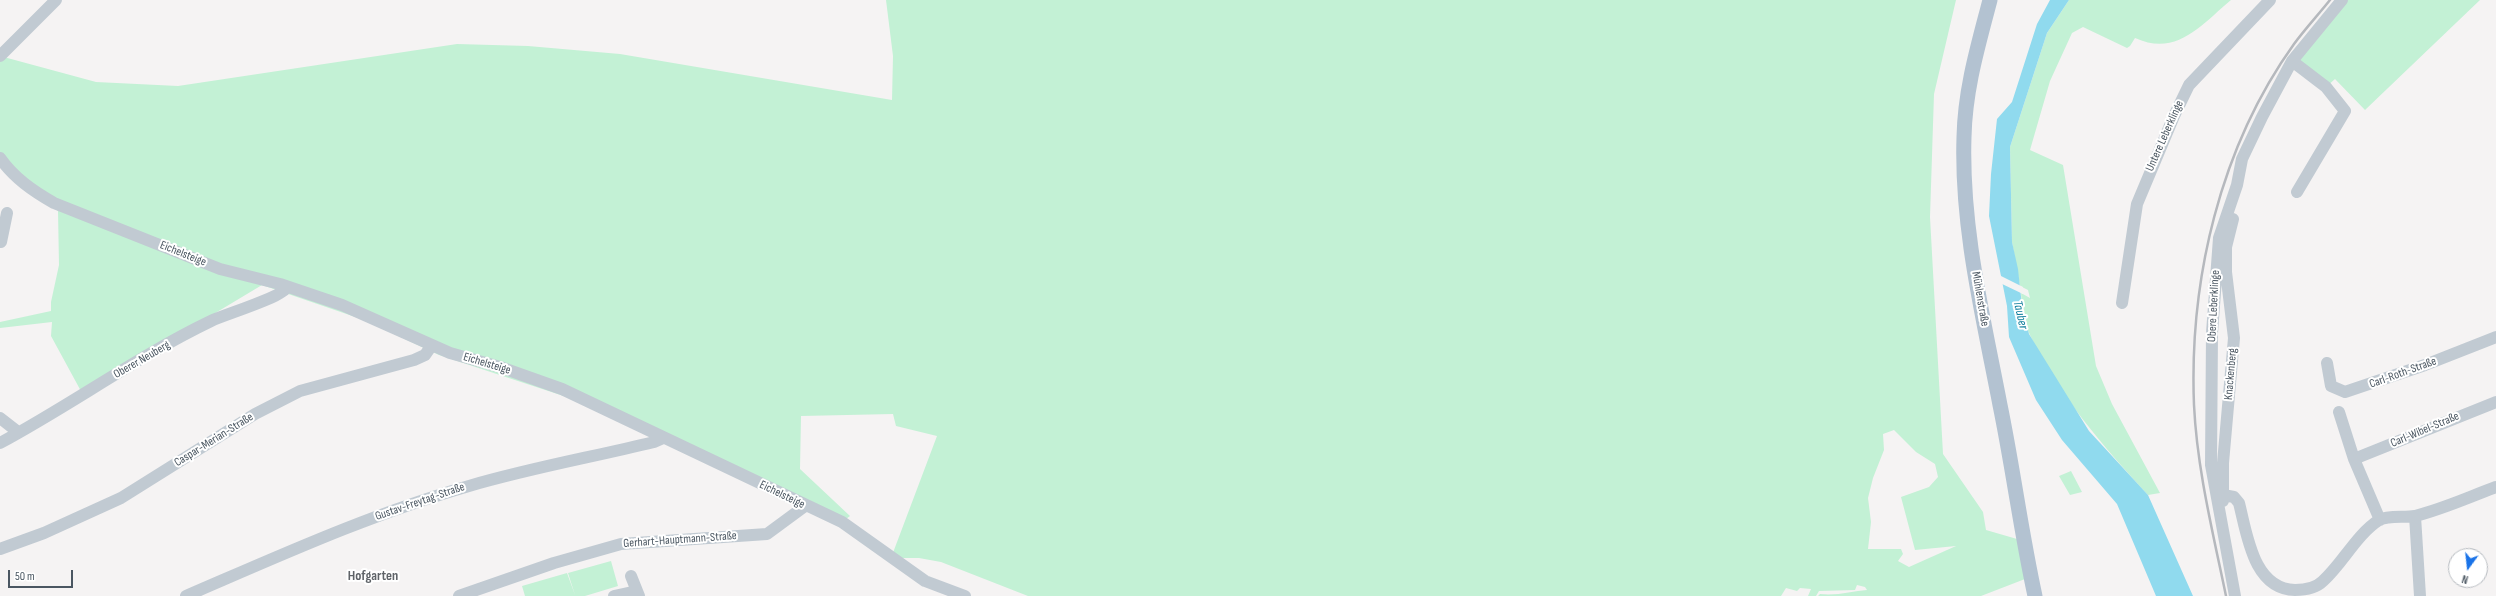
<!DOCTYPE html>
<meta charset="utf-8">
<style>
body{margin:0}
#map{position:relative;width:2496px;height:596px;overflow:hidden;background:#f5f3f3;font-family:"Sofia Sans Condensed",sans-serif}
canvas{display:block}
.north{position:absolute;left:2448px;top:548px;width:40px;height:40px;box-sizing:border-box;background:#fff;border:1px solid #b7bbc0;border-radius:50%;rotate:195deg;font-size:11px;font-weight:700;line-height:16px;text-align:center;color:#4a5661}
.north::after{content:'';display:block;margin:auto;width:14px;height:18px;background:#1a73e8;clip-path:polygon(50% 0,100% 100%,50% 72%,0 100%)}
.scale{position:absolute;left:8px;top:570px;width:65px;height:18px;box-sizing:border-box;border:2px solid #4a5661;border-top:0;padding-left:5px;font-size:12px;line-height:14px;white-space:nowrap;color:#4a5661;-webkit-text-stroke:3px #fff;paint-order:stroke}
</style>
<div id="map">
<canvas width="2496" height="596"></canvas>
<div class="north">N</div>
<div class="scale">50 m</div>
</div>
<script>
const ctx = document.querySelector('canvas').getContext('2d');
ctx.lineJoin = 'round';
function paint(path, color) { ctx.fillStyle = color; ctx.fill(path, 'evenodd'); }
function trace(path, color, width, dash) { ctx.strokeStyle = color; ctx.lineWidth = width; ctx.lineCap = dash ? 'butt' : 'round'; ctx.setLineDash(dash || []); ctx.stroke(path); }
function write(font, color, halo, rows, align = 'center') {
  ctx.font = font + ' "Sofia Sans Condensed",sans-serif'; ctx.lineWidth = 4; ctx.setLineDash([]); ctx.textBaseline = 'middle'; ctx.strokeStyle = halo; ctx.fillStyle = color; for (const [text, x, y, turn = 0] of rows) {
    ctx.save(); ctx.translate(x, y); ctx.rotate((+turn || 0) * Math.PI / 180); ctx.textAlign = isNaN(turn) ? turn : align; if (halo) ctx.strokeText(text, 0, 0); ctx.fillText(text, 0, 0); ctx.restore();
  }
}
paint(new Path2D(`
 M 886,0 L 1956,0 L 1934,94 L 1930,217 L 1943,454 L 1983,512 L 1986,530 L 2017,539 L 2025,579 L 1981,596 L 1818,596 L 1820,594 C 1837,596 1853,591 1867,590 L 1865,587 L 1857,585 L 1855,590 L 1819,591 L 1816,596 L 1808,596 L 1811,589 L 1800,588 L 1797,591 L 1786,588 L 1781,596 L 1028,596 L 941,562 L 919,558 L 891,558 L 937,436 L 896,426 L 893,414 L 801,416 L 800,469 L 850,516 L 842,522 L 606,410 L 439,355 L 364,320 L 262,285 L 82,393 L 51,336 L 52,322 L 0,328 L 0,322 L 51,311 L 51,302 L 59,265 L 58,211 L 17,180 L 0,163 L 0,56 L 96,82 L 178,86 L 457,44 L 528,46 L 620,54 L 892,100 L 893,56 ZM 1894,430 L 1916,452 L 1935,464 L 1938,477 L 1929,487 L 1901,497 L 1915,550 L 1956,546 L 1909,567 L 1898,561 L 1903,554 L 1901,549 L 1868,549 L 1871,522 L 1868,498 L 1873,478 L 1884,450 L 1883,434 Z
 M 2069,0 L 2231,0 C 2201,25 2177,57 2135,38 L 2130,46 L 2127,48 L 2083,27 L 2072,33 L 2050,81 L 2030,150 L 2063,165 L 2096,366 L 2112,404 L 2160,493 L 2148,495 C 2104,447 2058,395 2030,335 C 2024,323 2022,306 2021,293 L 2030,298 L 2028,290 L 2020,286 L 2012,242 L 2010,147 L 2047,33 Z
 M 2344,0 L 2480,0 L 2365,110 L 2335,79 L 2326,87 L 2292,61 Z
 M 2071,471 L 2082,492 L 2070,495 L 2059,476 Z
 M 611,561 L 618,586 L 585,596 L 525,596 L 522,586 L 567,573 L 575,595 L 568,573 Z`), '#c3f1d5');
paint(new Path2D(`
 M 2050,0 L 2069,0 L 2047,33 L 2010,147 L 2012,242 L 2018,269 L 2022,306 L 2029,334 L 2089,431 L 2148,495 L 2193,596 L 2156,596 L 2117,504 L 2062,440 L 2036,400 L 2009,337 L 2007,306 L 1989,216 L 1991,174 L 1997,119 L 2012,102 L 2037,24 Z`), '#90daee');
paint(new Path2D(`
 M 1999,275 L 2023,287 L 2023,294 L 2000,283 Z`), '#f5f3f3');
trace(new Path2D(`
 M 0,56 L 56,0
 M 2292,61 L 2326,87 L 2345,111 L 2297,192
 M 0,158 C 14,178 33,191 54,203 L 220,269 L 280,284 L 342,305 L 450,353 L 500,367 L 562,389 L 842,522 L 925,581 L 965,596
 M 1,242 L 7,213
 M 2122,303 L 2137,204 L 2174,116 L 2189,85 L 2270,0
 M 2327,363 L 2331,386 L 2345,392 L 2425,365 L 2496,337
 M 2339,412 L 2354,459 L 2380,520
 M 0,418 L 18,432
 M 0,443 C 71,405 138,356 211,321 C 226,314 283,297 287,287
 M 2354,459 L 2496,402
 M 2223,495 L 2234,497 L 2239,503 C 2247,534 2253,589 2295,590 C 2305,590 2316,588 2323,581 C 2343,563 2356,535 2379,520 C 2388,515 2405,518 2415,516 C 2443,509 2469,497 2496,487
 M 2223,501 L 2223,463 L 2234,338 L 2226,272 L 2226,247 L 2233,219
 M 2415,516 L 2420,596
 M 0,549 L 44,533 L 121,498 L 255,414 L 300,391 L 414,360 L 425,355 L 432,345
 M 631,576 L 639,596
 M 186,596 C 279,556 371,514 469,486 C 530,468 593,457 654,442 L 663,438
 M 459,596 L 554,563 L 621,544 L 767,534 L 805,506
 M 614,596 L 637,591
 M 2235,596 L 2211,465 L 2212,333 L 2219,238 L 2237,185 L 2242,159 L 2262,117 L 2292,61 L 2342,0`), '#c1cad2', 12);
trace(new Path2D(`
 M 1990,0 C 1978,46 1965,89 1964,137 C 1961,227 1983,316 2000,405 C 2013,468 2021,532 2035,596`), '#b3c2d1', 15);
trace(new Path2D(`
 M 2226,596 C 2213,533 2197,469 2194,405 C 2189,280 2220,147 2294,44 C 2305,29 2318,15 2330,0`), '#b5b8bd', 2.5);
write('12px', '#4a5661', '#fff', [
 ["Untere Leberklinge",2165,136,-66],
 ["Eichelsteige",183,254,22],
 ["Mühlenstraße",1980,299,80],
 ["Obere Leberklinge",2214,306,-87],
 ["Oberer Neuberg",142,360,-30],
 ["Eichelsteige",487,364,17],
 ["Carl-Roth-Straße",2403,373,-20],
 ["Knackenberg",2231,374,-85],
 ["Carl-Wibel-Straße",2425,430,-23],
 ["Caspar-Merian-Straße",214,440,-32],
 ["Eichelsteige",782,495,26],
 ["Gustav-Freytag-Straße",420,502,-19],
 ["Gerhart-Hauptmann-Straße",680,540,-4]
]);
write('italic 13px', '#0c7c9b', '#fff', [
 ["Tauber",2020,315,77]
]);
write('bold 14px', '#5f6368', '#fff', [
 ["Hofgarten",373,576]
]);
</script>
